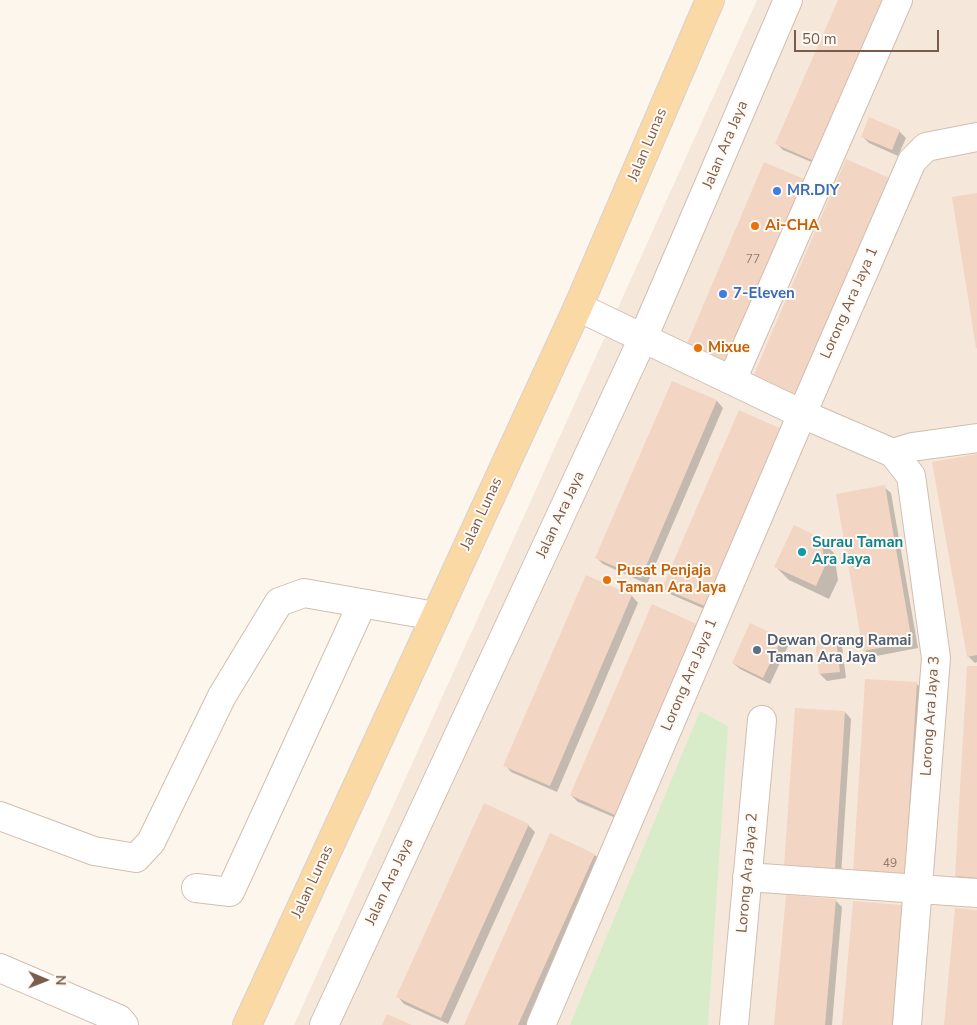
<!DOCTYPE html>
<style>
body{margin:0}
#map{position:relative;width:977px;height:1025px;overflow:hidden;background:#fdf6ec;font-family:"Nunito Sans",sans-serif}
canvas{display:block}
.north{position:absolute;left:20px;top:955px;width:50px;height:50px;-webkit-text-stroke:4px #fffaf3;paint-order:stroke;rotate:91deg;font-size:14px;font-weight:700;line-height:20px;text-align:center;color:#7a5c4d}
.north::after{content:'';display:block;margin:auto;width:18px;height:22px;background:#7a5c4d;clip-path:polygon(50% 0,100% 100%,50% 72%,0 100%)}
.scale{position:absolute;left:794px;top:30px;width:145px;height:22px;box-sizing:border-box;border:2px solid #7a5c4d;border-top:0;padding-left:6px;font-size:15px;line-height:18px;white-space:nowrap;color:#7a5c4d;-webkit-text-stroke:4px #fffaf3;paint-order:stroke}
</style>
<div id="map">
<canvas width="977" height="1025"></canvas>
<div class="north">N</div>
<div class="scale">50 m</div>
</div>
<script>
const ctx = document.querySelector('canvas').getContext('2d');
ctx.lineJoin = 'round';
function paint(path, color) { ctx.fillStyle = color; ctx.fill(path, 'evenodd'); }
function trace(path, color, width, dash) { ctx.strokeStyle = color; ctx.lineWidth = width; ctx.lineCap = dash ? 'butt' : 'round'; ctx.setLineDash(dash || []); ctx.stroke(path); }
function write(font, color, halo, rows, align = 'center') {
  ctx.font = font + ' "Nunito Sans",sans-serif'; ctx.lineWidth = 4; ctx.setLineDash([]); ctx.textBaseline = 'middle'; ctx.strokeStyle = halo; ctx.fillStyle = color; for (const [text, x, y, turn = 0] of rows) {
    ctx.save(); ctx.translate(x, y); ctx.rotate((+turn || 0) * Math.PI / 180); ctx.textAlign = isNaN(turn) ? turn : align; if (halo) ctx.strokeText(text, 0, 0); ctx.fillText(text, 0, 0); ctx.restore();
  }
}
paint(new Path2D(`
 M 757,0 L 977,0 L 977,1025 L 294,1025 Z`), '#f5e8da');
paint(new Path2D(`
 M 700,711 L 728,726 L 708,1025 L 570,1025 Z`), '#d8ecc9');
paint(new Path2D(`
 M 839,0 L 828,169 L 783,150 L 776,143 Z
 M 899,131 L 906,138 L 898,156 L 869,143 L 862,136 Z
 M 672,382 L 717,401 L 723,408 L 647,584 L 603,564 L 597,558 Z
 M 739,412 L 714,613 L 670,594 L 663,588 Z
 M 977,455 L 977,662 L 975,663 L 968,656 Z
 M 884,487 L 891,493 L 918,648 L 871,657 L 864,650 Z
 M 820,539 L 834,553 L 838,580 L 829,599 L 789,580 L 776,567 Z
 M 586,576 L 632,596 L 638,603 L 557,792 L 511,772 L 505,765 Z
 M 653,606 L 623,821 L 578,802 L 571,795 Z
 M 781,639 L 788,646 L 770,684 L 740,669 L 733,663 Z
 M 835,640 L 842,646 L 846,678 L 827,681 L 820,674 Z
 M 977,668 L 977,883 L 963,883 L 956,876 Z
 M 916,683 L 923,690 L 911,882 L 860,879 Z
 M 845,712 L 851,719 L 841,876 L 792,872 Z
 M 528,825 L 535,832 L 448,1024 L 404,1004 L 398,997 Z
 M 595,855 L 601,861 L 527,1025 L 465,1025 Z
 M 835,900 L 842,907 L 832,1025 L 776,1025 Z
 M 854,902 L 902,906 L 909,913 L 899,1025 L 843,1025 Z`), '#0003');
paint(new Path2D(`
 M 838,0 L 891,0 L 821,164 L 775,144 Z
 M 869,117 L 900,130 L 892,150 L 861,137 Z
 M 846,159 L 892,179 L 796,406 L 749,386 Z
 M 764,162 L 811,182 L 729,373 L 683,353 Z
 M 977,193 L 977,348 L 976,348 L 952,197 Z
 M 672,381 L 717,400 L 641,578 L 595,558 Z
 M 739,410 L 784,430 L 707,607 L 662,588 Z
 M 977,454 L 977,655 L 967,657 L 932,462 Z
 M 885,485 L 912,642 L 863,651 L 836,494 Z
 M 794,525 L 821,538 L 825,566 L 816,586 L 774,567 Z
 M 586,575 L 632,595 L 550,786 L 503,766 Z
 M 652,604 L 699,625 L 617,816 L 570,795 Z
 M 750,623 L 782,638 L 763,678 L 732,663 Z
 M 836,638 L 840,672 L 819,674 L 815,641 Z
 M 967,666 L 977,666 L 977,878 L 955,876 Z
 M 865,679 L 917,682 L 905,876 L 853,873 Z
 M 795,708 L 845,711 L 835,869 L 784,866 Z
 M 484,803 L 529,824 L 441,1018 L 396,997 Z
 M 550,833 L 595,854 L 518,1025 L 464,1025 Z
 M 786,895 L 836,899 L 825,1025 L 774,1025 Z
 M 853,901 L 902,905 L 892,1025 L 842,1025 Z
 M 955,908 L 977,910 L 977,1025 L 944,1025 Z
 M 387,1014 L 412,1025 L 382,1025 Z`), '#f3d5c3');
const minor = new Path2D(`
 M 578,307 L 802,414 L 893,453 L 911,476 L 936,658 L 907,1025
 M 732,380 L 898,0
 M 893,453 L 912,447 L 977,438
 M 0,816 L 94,851 L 136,858 L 151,842 L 222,696 L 279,602 L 304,593 L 435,616
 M 747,877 L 977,893
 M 196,888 L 230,892 L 362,604
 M 0,968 L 119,1019 L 124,1025
 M 324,1025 L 643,338 L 788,0
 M 541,1025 L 802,414 L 912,161 L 926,147 L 977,137
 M 734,1025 L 762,720`);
const major = new Path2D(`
 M 247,1025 L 578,307 L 710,0`);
trace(minor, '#d1beb0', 30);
trace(major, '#dad1cd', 30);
trace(minor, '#fff', 28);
trace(major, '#fbd9a5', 28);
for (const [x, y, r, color] of [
 [777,191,5,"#3f7fe0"],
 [755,226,5,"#e8710a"],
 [723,294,5,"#3f7fe0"],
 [698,348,5,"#e8710a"],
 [802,552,5,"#0f9aa8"],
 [607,580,5,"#e8710a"],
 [757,650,5,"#5c6f8a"]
]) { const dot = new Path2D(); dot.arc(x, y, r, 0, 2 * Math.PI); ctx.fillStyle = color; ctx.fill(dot); trace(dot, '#fffaf3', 2); }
write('12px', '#987a6a', null, [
 ["77",753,260],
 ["49",890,864]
]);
write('15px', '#7a5c4d', '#fffaf3', [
 ["Jalan Lunas",648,145,-67],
 ["Jalan Ara Jaya",726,145,-67],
 ["Lorong Ara Jaya 1",850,303,-66],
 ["Jalan Lunas",482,514,-65],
 ["Jalan Ara Jaya",561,515,-65],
 ["Lorong Ara Jaya 1",690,675,-67],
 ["Lorong Ara Jaya 3",931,716,-86],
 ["Lorong Ara Jaya 2",748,873,-85],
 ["Jalan Lunas",313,882,-65],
 ["Jalan Ara Jaya",390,882,-65]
]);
write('bold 15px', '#366cbe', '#fffaf3', [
 ["MR.DIY",787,191],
 ["7-Eleven",733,294]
], 'left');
write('bold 15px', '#c56008', '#fffaf3', [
 ["Ai-CHA",765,226],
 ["Mixue",708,348],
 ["Pusat Penjaja",617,571],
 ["Taman Ara Jaya",617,588]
], 'left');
write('bold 15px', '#0d838f', '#fffaf3', [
 ["Surau Taman",812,543],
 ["Ara Jaya",812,560]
], 'left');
write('bold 15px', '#4e5e75', '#fffaf3', [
 ["Dewan Orang Ramai",767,641],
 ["Taman Ara Jaya",767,658]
], 'left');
</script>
